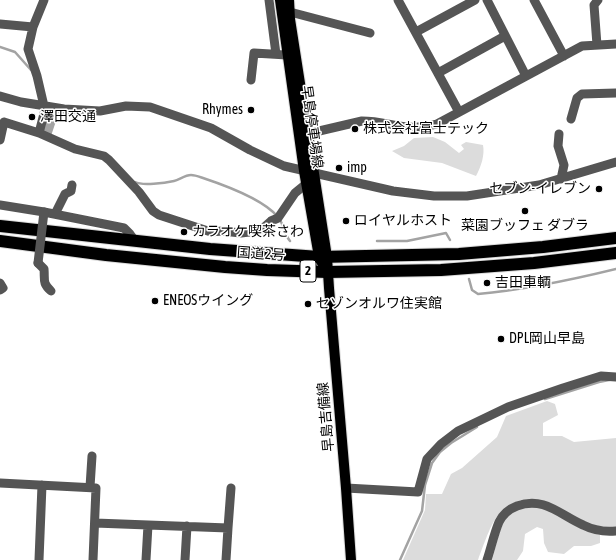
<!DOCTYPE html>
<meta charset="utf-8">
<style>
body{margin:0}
canvas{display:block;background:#fff}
</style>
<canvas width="616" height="560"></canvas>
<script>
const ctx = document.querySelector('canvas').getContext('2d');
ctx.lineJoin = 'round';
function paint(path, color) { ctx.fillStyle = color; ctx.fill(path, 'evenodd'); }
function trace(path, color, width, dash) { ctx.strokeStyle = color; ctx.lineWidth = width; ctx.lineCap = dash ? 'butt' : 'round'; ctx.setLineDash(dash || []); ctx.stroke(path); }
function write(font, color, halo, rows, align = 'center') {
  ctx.font = font + ' "Asap Condensed","Noto Sans JP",sans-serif'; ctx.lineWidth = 3; ctx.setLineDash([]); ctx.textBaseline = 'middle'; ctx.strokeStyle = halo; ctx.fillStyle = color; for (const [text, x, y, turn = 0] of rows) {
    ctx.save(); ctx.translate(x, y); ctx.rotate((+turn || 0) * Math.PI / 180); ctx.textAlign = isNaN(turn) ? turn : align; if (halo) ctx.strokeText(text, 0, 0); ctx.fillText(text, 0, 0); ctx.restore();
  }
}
paint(new Path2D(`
 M 433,137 L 445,142 L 459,153 L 464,149 L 461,145 L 466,142 L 483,145 C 485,155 481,167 476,176 L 442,163 L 404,158 L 392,151 L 404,146 L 414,138 Z
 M 547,401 L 555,404 L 558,415 L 543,423 L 543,436 L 562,436 L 574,442 L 616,438 L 616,527 C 607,527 594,526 586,523 C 563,514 547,494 521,500 C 511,503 502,510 496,518 C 490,526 482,549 478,560 L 403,560 L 425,510 L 426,494 L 442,494 L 451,474 L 462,468 L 497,437 L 506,416 Z
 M 536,506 L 548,509 L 584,530 L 600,535 L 600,543 L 591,546 L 574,546 L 564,554 L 548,552 L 544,543 L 543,529 L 537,527 L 525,534 L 523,551 L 517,560 L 492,560 C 496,547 500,524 509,514 C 516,507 527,507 536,506 Z`), '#dcdcdc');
paint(new Path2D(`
 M 48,111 L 59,112 L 51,136 L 45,134 L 43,129 Z`), '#a3a3a3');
trace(new Path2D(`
 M 0,47 L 15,52 L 31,70
 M 135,182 C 142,186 165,183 174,181 C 179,180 185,175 191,175 C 195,175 200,177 203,178 C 224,185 264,200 278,217 C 284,224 284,234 290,241
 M 377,241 L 407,241 L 446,233 L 450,240
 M 469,279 L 472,290 L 478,294 C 524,290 571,280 616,269
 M 545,399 L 599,382 L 609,380
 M 400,560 L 422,511 L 425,485 L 432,463 L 440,452 L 451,443 L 477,427`), '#a3a3a3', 2.5);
const major = new Path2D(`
 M 280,0 L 304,171 L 319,257 L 322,263
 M 289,0 L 290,19 L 327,257 L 329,288 L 346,488 L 351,560`);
const highway = new Path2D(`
 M 0,226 L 210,249 L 319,257 L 459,254 L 543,247 L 616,238
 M 0,241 L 106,255 L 225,267 L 267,270 L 327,272 L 441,270 L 534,263 L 616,253`);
trace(major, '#dbdbdb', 12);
trace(highway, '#dbdbdb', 14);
trace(new Path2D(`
 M 269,0 L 276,54
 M 398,0 L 459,112
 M 487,0 L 526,76
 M 534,0 L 564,56
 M 290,12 L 370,33
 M 0,24 L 33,27
 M 416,32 L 475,0
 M 597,45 L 594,5 L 598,0
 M 438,73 L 505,36
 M 251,80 L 254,53 L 287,55
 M 0,96 L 21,102 L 64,109 L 100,111 L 126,106 L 150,107 L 211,128 L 250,150 L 284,166 L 393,191 L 434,196 L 467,196 L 539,185 L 616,162
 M 44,106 L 37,76 L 28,49 L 33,27 L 44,0
 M 46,106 L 39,133 L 75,149 L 104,156 L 109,160 L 139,192 L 153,211 L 159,215 L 211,232 L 222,231 L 241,233 L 258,231 L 261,230 L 271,221 L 278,218 L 295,193 L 306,184
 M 571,119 L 577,98 L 582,94 L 616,93
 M 559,134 L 558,146 L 564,165 L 561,179
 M 302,135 L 362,121 C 390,121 407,133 437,124 L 582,46 L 616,44
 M 0,140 L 4,122 L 39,133
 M 0,205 L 44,212 L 124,228 L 130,234 L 135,241
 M 55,214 L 65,194 L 71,191 L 72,185
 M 38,263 L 44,269 C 45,280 42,283 51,291
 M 0,283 L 3,288 L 0,290
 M 0,483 L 96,488 L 93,560
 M 90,487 L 92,456
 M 346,488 L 418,492 L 427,459 L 441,444 L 458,431 L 508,407 L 563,388 L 601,376 L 616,377
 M 95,523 L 228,528 L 226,560
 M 228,528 L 231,488
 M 39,560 L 42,485
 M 146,560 L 148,525
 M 185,560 L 187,526
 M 487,560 C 491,548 494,534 499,522 C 503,514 509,509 517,506 C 544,496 560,515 583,525 C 593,530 605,532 616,531`), '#555', 9);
trace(major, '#000', 10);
trace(highway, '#000', 12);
trace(new Path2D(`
 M 38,263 L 44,212`), '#555', 9);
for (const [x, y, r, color] of [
 [251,110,4,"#000"],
 [32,117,4,"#000"],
 [355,129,4,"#000"],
 [339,168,4,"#000"],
 [599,189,4,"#000"],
 [525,211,4,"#000"],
 [346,221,4,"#000"],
 [184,232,4,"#000"],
 [487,283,4,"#000"],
 [155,301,4,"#000"],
 [308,304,4,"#000"],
 [501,339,4,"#000"]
]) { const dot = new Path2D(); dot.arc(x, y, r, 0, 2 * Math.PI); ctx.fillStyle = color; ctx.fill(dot); trace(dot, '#fff', 1.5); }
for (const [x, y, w] of [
 [308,271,16]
]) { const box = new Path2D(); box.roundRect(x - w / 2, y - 11, w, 22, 3); ctx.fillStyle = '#fff'; ctx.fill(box); trace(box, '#000', 1); }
write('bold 13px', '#000', null, [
 ["2",308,271]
]);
write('14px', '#000', '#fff', [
 ["Rhymes",243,110,"right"],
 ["澤田交通",40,117],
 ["株式会社富士テック",363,129],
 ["imp",347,168],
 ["セブン-イレブン",591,189,"right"],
 ["ロイヤルホスト",354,221],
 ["菜園ブッフェ ダブラ",525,226,"center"],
 ["カラオケ喫茶さわ",192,232],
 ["吉田車輌",495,283],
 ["ENEOSウイング",163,301],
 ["セゾンオルワ住実館",316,304],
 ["DPL岡山早島",509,339]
], 'left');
write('14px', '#000', '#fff', [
 ["早島停車場線",312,127,82],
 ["国道2号",261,254,4],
 ["早島吉備線",326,417,-95]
]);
</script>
